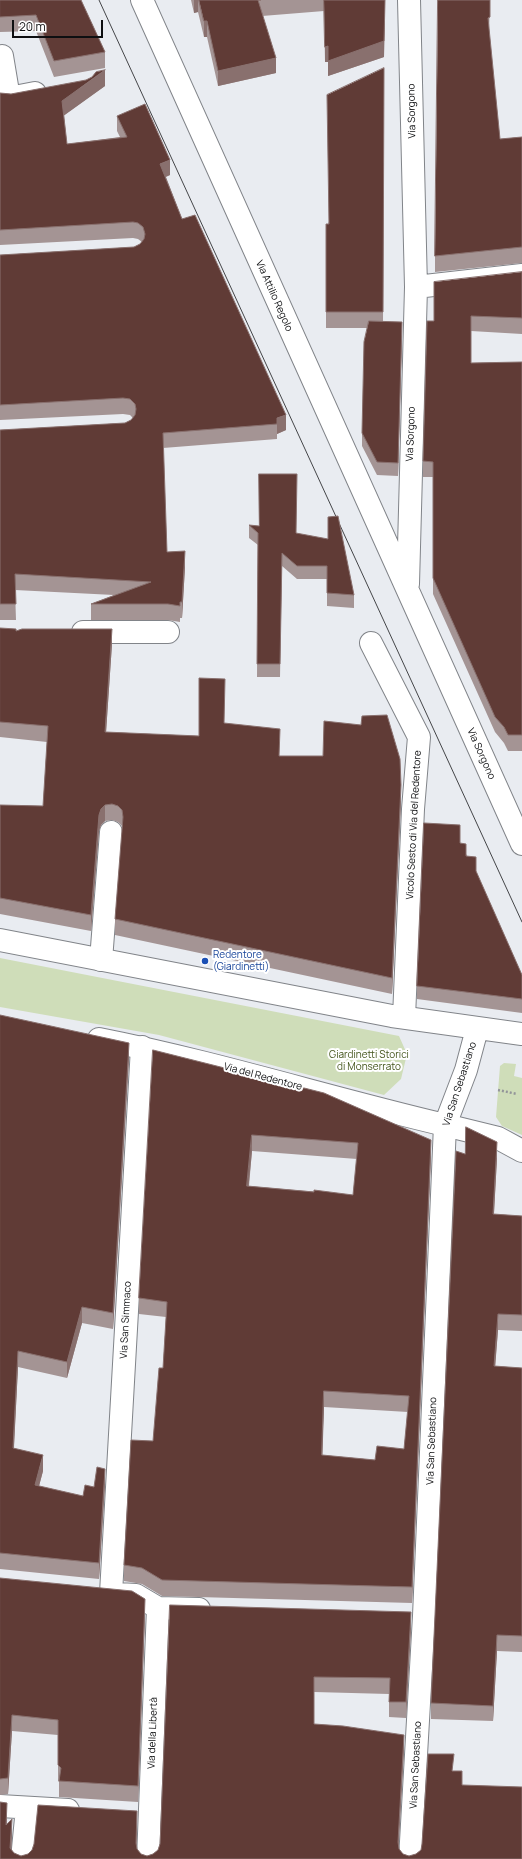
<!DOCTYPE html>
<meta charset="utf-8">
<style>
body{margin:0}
#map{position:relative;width:522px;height:1859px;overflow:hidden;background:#e9ecf1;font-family:Manrope,sans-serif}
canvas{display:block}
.scale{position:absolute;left:12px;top:20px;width:91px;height:18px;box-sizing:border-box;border:2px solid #0e0f11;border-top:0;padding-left:5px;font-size:12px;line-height:14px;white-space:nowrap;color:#0e0f11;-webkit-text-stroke:3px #fff;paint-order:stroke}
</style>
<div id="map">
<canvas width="522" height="1859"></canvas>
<div class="scale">20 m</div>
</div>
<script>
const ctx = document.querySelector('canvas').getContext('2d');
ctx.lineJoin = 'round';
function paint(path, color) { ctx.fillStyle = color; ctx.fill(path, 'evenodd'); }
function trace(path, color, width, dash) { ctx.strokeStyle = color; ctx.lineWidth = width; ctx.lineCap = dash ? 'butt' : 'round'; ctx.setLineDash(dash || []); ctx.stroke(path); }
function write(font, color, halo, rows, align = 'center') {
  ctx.font = font + ' Manrope,sans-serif'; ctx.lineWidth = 4; ctx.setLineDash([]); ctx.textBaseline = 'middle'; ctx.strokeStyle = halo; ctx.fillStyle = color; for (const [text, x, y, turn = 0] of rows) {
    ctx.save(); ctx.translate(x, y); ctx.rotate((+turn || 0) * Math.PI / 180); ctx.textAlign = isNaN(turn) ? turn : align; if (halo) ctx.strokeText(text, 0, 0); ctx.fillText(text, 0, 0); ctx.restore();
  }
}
paint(new Path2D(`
 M 0,958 L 399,1036 L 407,1054 L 401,1079 L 384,1095 L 159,1035 L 0,1007 Z
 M 504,1063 L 516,1064 L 514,1076 L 522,1078 L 522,1135 L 502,1126 L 496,1117 L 500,1066 Z`), '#cfddb9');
const minor = new Path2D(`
 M 142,0 L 522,844
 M 2,56 L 9,98 L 35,93
 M 416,287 L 522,275
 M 408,584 L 416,287 L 409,0
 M 83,632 L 168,632
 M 371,643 L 419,737 L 413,809 L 404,1017
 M 101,960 L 111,832
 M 111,1593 L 142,1047
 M 117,1594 L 136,1595 L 158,1608 L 199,1609
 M 0,1806 L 68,1810
 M 22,1859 L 27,1808
 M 148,1859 L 158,1608
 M 410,1859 L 424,1616 L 445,1125 L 498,1138 L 522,1151`);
const tertiary = new Path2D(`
 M 0,940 L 392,1016 L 522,1034
 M 99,1039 C 216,1062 330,1098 445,1125 L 466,1070 L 477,1029`);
trace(minor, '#818489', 24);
trace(tertiary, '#818489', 24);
trace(new Path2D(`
 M 498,1090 L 517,1094`), '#939599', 2.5, [2, 2]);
trace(minor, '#fff', 22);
trace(tertiary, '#fff', 22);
trace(new Path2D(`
 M 99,0 L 522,922`), '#444548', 1);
paint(new Path2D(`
 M 0,0 L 81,0 L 105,52 L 105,68 L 54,77 L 36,31 L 0,32 Z
 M 191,0 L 385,0 L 384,57 L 328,76 L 328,62 L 325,62 L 324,11 L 262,16 L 276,73 L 218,86 L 207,37 L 204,37 L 198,12 L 194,13 Z
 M 490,0 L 489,33 L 500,139 L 522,137 L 522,263 L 435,272 L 435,256 Z
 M 384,68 L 383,322 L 402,336 L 398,476 L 377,475 L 362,446 L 362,433 L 367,328 L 326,328 L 326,224 L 328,224 Z
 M 105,86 L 64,115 L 67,144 L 120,137 L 117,131 L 117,116 L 170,175 L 166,177 L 182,219 L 286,430 L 277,434 L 277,439 L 163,448 L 167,552 L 185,567 L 182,618 L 180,618 L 180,622 L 168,620 L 91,620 L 91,604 L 114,595 L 15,590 L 16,620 L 0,620 L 0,430 L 125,423 L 131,420 L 133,418 L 130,415 L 123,414 L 0,420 L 0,255 L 134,247 L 140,244 L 142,242 L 138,239 L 133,238 L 0,245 L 0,93 L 11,94 Z
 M 522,272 L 522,334 L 471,331 L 471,363 L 522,362 L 522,751 L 508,751 L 504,743 L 495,732 L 433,594 L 433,477 L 423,477 L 423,461 L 434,321 Z
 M 249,525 L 296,533 L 354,595 L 354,608 L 327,606 L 327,579 L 297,579 L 282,566 L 280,677 L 257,677 L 258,545 L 249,538 Z
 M 0,628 L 16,631 L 112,644 L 106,732 L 199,736 L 224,723 L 280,756 L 401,801 L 392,994 L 115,935 L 115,919 L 123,829 L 122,826 L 118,822 L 112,820 L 105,821 L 101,825 L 99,831 L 91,931 L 0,914 L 0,805 L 43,806 L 47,742 L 0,737 Z
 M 460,843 L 476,872 L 522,975 L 522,1013 L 417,999 L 417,986 Z
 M 0,1015 L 129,1058 L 113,1329 L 82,1323 L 67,1378 L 18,1367 L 14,1448 L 43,1471 L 39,1486 L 83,1496 L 94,1487 L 105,1485 L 99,1579 L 0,1569 Z
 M 153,1050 L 431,1156 L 412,1603 L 162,1596 L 142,1584 L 124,1581 L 124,1565 L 153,1441 L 163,1368 L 166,1317 L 139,1314 L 139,1298 ZM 252,1151 L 357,1159 L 353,1195 L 249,1186 ZM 324,1407 L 408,1412 L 404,1449 L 375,1460 L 322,1455 Z
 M 465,1154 L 497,1158 L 494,1214 L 522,1216 L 522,1331 L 498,1330 L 495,1366 L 522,1368 L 522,1652 L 497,1651 L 493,1721 L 431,1719 L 431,1703 Z
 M 0,1578 L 145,1615 L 138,1802 L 59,1797 L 59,1782 L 58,1781 L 58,1735 L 12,1731 L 8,1794 L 0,1795 Z
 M 170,1605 L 411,1628 L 406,1718 L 389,1717 L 389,1694 L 314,1692 L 314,1724 L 404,1750 L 398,1846 L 399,1849 L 403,1854 L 409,1856 L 416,1854 L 421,1850 L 453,1771 L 462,1785 L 522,1859 L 0,1859 L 7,1819 L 7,1824 L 12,1835 L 11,1849 L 14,1853 L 21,1856 L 137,1827 L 136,1845 L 137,1849 L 141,1854 L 147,1856 L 153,1854 L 158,1850 L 160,1844 Z`), '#a49494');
paint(new Path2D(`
 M 194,0 L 198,0 L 198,12 L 194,13 Z
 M 385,0 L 384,57 L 328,76 L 328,62 L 325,62 L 325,47 L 328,46 Z
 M 204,21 L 207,21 L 207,37 L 204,37 Z
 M 276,58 L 276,73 L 218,86 L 218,71 Z
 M 105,70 L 105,86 L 62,117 L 62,101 Z
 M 170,160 L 170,175 L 160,179 L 160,164 Z
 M 402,322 L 402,336 L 398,476 L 398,463 Z
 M 286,415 L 286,430 L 277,434 L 277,418 Z
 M 185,551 L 185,567 L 182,618 L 182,602 Z
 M 112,629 L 112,644 L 105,748 L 105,732 Z
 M 401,785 L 401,801 L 392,994 L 392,978 Z
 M 105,805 L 105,821 L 101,825 L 99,831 L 91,931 L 91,915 L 99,815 L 101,809 Z
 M 129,1043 L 129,1058 L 113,1329 L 113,1313 Z
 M 252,1135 L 252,1151 L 247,1202 L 247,1186 Z
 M 431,1140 L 431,1156 L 412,1603 L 412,1587 Z
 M 497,1142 L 497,1158 L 493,1230 L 493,1214 Z
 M 82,1307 L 82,1323 L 67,1378 L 67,1362 Z
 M 498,1314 L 498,1330 L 494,1382 L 494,1366 Z
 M 18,1351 L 18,1367 L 13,1464 L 13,1448 Z
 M 324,1391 L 324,1407 L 322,1471 L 322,1455 Z
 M 43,1455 L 43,1471 L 35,1501 L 35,1485 Z
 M 105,1469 L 105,1485 L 99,1579 L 99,1563 Z
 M 145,1599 L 145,1615 L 138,1802 L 138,1786 Z
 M 411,1612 L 411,1628 L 406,1718 L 406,1702 Z
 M 497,1635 L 497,1651 L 493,1721 L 493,1706 Z
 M 12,1715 L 12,1731 L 8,1794 L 8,1778 Z
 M 404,1735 L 404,1750 L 398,1858 L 398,1842 Z
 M 7,1803 L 7,1819 L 6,1840 L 6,1825 Z
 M 137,1811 L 137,1827 L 136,1858 L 136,1843 Z
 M 12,1819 L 12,1835 L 11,1859 L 10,1848 Z`), '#89706e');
const building = new Path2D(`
 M 0,0 L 81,0 L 105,52 L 54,61 L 36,15 L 0,17 Z
 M 199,0 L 261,0 L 258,0 L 276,58 L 218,71 L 207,21 L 204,21 Z
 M 324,0 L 385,0 L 384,41 L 328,61 L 328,46 L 325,47 Z
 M 438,0 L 490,0 L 490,17 L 488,18 L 500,139 L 522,137 L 522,247 L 435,256 Z
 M 384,68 L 383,312 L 326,312 L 326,224 L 329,224 L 327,95 Z
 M 105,70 L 62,101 L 67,144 L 127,137 L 117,116 L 145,104 L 170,160 L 160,164 L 182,219 L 195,215 L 286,415 L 277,418 L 277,424 L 163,433 L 167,552 L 185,551 L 182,602 L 180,602 L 180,606 L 168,604 L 91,604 L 151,582 L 15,574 L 16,604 L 0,604 L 0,430 L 125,423 L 131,420 L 135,415 L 136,409 L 135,404 L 130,399 L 123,398 L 0,405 L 0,255 L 134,247 L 140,244 L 144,239 L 145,234 L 143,227 L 138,223 L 133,222 L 0,230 L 0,93 L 11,94 L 86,80 L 92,77 L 96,72 Z
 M 522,272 L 522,318 L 471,316 L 471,363 L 522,362 L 522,735 L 508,735 L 504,727 L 495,717 L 433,578 L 433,462 L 423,461 L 427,321 L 434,321 L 434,282 Z
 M 369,321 L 402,322 L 398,463 L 377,462 L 362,433 L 364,342 Z
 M 259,474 L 297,474 L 296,533 L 328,539 L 328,517 L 338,516 L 354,595 L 327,593 L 327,566 L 297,566 L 282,553 L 280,664 L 257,664 L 258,533 L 249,525 L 259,526 Z
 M 0,628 L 16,629 L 16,631 L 22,629 L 112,629 L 105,732 L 199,736 L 199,678 L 225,679 L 224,723 L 280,729 L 279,756 L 323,756 L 324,721 L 361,725 L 362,716 L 387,715 L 400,759 L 401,785 L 392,978 L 115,919 L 123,817 L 122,810 L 118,806 L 112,804 L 105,805 L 101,809 L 99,815 L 91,915 L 0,898 L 0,805 L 43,806 L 48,726 L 0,722 Z
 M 424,823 L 460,825 L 460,843 L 466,844 L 466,856 L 476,857 L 476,871 L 522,975 L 522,999 L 417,986 Z
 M 0,1015 L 129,1043 L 113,1313 L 82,1307 L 67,1362 L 18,1351 L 13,1448 L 43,1455 L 35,1485 L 83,1496 L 85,1485 L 94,1487 L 97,1467 L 105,1469 L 99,1563 L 0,1553 Z
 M 153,1050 L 324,1093 L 431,1140 L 412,1587 L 162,1580 L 142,1568 L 124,1565 L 131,1440 L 153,1441 L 159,1368 L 163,1368 L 167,1302 L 139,1298 ZM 252,1135 L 358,1143 L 353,1195 L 314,1190 L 314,1192 L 247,1186 ZM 324,1391 L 409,1396 L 404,1449 L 377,1446 L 375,1460 L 322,1455 Z
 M 466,1127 L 497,1142 L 493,1214 L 522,1216 L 522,1315 L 498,1314 L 494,1366 L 522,1368 L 522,1636 L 497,1635 L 493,1706 L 431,1703 L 456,1151 L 465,1154 Z
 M 0,1578 L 132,1591 L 145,1599 L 138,1786 L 59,1781 L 61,1768 L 58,1765 L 58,1720 L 12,1715 L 8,1778 L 0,1779 Z
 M 170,1605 L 411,1612 L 406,1702 L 389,1702 L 390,1678 L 314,1677 L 314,1724 L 343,1726 L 404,1735 L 398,1842 L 399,1849 L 403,1854 L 409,1856 L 416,1854 L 421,1850 L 422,1844 L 428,1754 L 454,1754 L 452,1771 L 462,1771 L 462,1785 L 522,1787 L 522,1859 L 0,1859 L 0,1802 L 7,1803 L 6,1825 L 12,1819 L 10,1848 L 14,1853 L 21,1856 L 28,1854 L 32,1850 L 34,1844 L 38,1805 L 137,1811 L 136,1843 L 137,1849 L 141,1854 L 147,1856 L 153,1854 L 158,1850 L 160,1844 Z`);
paint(building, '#603b36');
trace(building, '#89706e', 1);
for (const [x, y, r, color] of [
 [205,961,4,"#1a4fb4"]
]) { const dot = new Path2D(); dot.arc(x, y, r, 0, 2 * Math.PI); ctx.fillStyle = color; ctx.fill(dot); trace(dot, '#fff', 1.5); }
write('10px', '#0e0f11', '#fff', [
 ["Via Sorgono",412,111,-91],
 ["Via Attilio Regolo",274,296,66],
 ["Via Sorgono",411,434,-88],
 ["Via Sorgono",481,754,66],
 ["Vicolo Sesto di Via del Redentore",414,825,-87],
 ["Via del Redentore",263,1077,15],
 ["Via San Sebastiano",460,1084,-72],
 ["Via San Simmaco",126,1320,-87],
 ["Via San Sebastiano",432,1441,-88],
 ["Via della Libertà",153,1733,-88],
 ["Via San Sebastiano",416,1765,-87]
]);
write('10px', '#164399', '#fff', [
 ["Redentore",213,955],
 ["(Giardinetti)",213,967]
], 'left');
write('10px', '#45561d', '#fff', [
 ["Giardinetti Storici",369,1055],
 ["di Monserrato",369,1067]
]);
</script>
